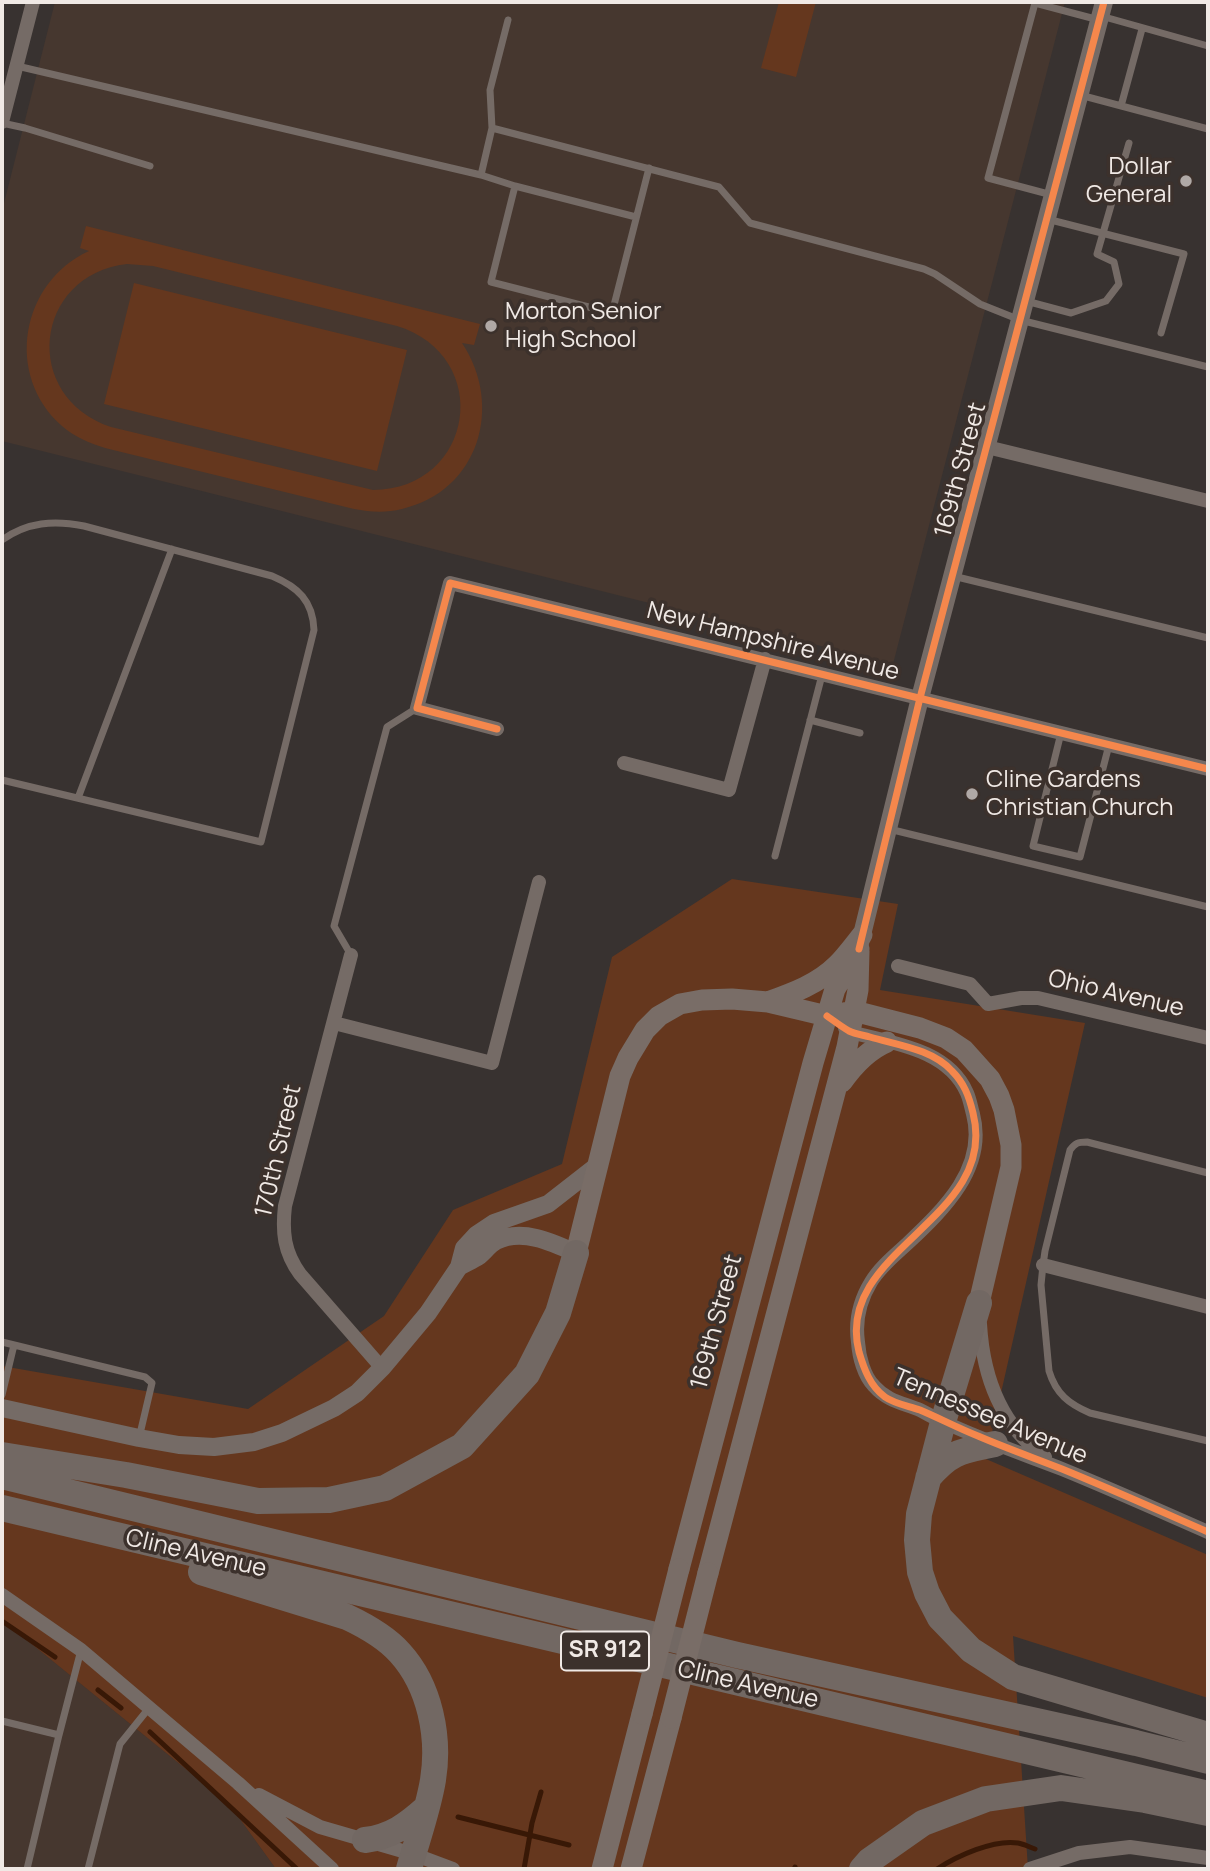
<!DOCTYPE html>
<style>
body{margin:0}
#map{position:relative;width:1210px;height:1871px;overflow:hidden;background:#383230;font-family:Manrope,sans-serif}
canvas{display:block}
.frame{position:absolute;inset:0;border:4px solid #f0e9e5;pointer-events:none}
</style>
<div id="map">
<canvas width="1210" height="1871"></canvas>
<div class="frame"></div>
</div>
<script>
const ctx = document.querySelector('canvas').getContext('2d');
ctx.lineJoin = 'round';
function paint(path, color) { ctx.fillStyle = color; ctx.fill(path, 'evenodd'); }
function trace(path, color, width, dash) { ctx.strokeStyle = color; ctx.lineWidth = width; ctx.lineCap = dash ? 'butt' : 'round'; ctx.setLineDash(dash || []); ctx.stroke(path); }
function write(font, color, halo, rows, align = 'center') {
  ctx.font = font + ' Manrope,sans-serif'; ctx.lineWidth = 7; ctx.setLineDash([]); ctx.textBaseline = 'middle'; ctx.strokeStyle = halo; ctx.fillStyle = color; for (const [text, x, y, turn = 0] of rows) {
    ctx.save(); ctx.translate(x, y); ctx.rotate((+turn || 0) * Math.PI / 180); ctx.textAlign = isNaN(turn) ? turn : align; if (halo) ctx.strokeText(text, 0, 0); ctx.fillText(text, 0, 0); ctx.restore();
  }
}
paint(new Path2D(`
 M 55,2 L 1065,2 L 893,664 L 2,441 L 2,211 Z
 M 2,1620 L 229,1804 L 276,1869 L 2,1869 Z`), '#46372f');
paint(new Path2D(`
 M 779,2 L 816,2 L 796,77 L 761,68 Z
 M 86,226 L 480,324 L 474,345 L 462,343 C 504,406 479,491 402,509 C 386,513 370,512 354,509 L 105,448 C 89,443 75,437 62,426 C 4,375 21,282 89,251 L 80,248 ZM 127,264 L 153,266 L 397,326 C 494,356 475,489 373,490 L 111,427 C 21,397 33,275 127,264 Z
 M 134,283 L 407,350 L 377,471 L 104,404 Z
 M 732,879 L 898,904 L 880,990 L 1085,1023 L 986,1459 L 1208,1555 L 1208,1698 L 1013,1636 L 1028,1869 L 276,1869 L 229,1804 L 2,1620 L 2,1366 L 248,1409 L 384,1316 L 453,1210 L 562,1164 L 612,957 Z`), '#65371e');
trace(new Path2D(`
 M 2,1621 L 55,1657
 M 98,1690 L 121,1708
 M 150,1732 L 297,1869
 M 458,1817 L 569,1845
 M 524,1869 L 532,1823 L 541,1792
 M 794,1869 L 795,1867
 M 937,1869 C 957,1856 994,1839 1018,1843 C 1024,1844 1029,1847 1035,1849`), '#381806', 5);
trace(new Path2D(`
 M 1101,16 L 1208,46
 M 17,66 L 481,175 L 492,128 L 719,187 L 750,223 L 924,269 L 935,274 L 980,304 L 1020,320 L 1208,367
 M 1080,95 L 1208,129
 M 1121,106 L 1142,29
 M 2,123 L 25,128 L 150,166
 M 492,128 L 490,90 L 508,20
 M 481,175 L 515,186 L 491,282 L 612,313 L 649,168
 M 515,186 L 636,217
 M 1052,195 L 988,178 L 1035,3 L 1099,20
 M 1047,219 L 1184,254 L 1161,333
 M 1026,301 L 1071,313 L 1106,301 L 1119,284 L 1114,262 L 1097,254 L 1129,143
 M 2,540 C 27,522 54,520 84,526 L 272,576 C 298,587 313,601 314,630 L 261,842 L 2,780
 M 953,576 L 1208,638
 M 810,720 L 860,733
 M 1061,733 L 1033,846 L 1080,857 L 1109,745
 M 78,798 L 172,549
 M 889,829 L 1208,907
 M 775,856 L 822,675
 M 351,955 L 334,926 L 387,727 L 417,708
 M 1208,1173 L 1087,1142 C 1078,1142 1075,1143 1070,1150 L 1045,1251 L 1043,1265 L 1041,1285 L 1049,1371 C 1056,1394 1069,1404 1090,1413 L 1208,1441
 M 2,1342 L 145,1377 L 152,1383 L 139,1438
 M 2,1395 L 14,1345
 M 2,1721 L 59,1735 L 81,1650
 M 27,1869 L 59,1735
 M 88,1869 L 120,1744 L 149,1708`), '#756b66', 7);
trace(new Path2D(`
 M 2,122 L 33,2
 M 987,447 L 1208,501
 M 497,729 L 417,708 L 450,583 L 1208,769
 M 624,763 L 729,790 L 765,659
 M 351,955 L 285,1206 C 282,1232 284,1252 300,1274 L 382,1368
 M 898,966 L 970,984 L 988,1004 L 1021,998 L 1038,998 L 1208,1038
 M 334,1023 L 492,1063 L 539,882
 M 845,1028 L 850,1032 C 892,1043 948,1049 967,1093 C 970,1100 971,1107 973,1114 C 987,1168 944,1209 908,1243 C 895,1255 880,1267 871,1282 C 860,1300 855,1321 858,1342 C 859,1357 864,1376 874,1386 C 887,1401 903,1403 920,1410 C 928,1414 936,1419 944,1422 C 982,1440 1023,1454 1062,1469 C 1111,1489 1160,1511 1208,1532
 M 1043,1265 L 1208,1307
 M 980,1324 C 983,1376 1001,1426 1045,1457
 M 2,1595 L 81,1650 L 238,1783 L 332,1869
 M 259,1795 L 320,1827 L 413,1854 L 453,1869
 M 1030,1869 L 1079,1853 L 1130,1847 L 1208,1858`), '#756b66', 14);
trace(new Path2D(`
 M 859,947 L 920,698 L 1104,2
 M 459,1267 C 466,1263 473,1260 479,1256 C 485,1251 489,1245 496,1241 C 522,1228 552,1242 576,1253
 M 2,1408 L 139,1438 L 179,1445 L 214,1447 L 254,1442 L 282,1433 L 334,1408 L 357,1393 L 382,1368 L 428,1313 L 459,1267 L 464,1248 L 476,1235 L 494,1223 L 548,1204 L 598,1165`), '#756b66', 18);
trace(new Path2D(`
 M 768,1002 C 793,993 818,984 837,965 C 846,956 854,945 862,935
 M 842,1082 C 854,1065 868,1050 887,1042
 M 576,1253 L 620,1076 L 628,1058 L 645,1030 L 659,1016 L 680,1004 L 702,1000 L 732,999 L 768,1002 L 827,1016 L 854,1011 L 920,1028 L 946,1038 L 964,1050 L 990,1079 L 999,1096 L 1004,1110 L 1011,1145 L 1011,1167 L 979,1303
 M 679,1569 L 813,1063 L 835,989 L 859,949
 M 708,1573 L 847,1047 L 858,990 L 859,951
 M 602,1869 L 642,1714
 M 631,1869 L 671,1718`), '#796d67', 21);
trace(new Path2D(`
 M 979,1303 L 943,1422 L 919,1514 L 917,1540 L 920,1572 L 927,1593 L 940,1618 L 971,1650 L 1013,1677 L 1208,1735
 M 2,1455 L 126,1475 L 258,1501 L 329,1500 L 385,1488 L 462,1446 L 527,1374 L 558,1313 L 576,1253
 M 2,1476 L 737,1655 L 1136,1743 L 1208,1761
 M 928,1478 C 951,1451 962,1451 995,1444
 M 2,1508 L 1208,1794
 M 201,1572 L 347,1617 C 366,1626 386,1637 400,1653 C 430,1686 440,1737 433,1780 C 428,1810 417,1840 409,1869
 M 365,1840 C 391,1837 407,1825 426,1808
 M 862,1869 L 869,1861 L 923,1823 L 986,1799 L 1061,1788 L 1145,1800 L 1208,1813`), '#726863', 26);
trace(new Path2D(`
 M 642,1714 L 679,1569
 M 671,1718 L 708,1573`), '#796d67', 21);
trace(new Path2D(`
 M 497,729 L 417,708 L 450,583 L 1208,769
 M 859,949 L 920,698 L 1104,2
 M 827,1016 C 834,1021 842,1027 849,1031 C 855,1034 863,1035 870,1037 C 897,1045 932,1049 952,1071 C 964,1083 969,1096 973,1113 C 1000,1220 833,1249 859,1352 C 864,1369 870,1386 885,1397 C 895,1404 909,1406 920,1410 C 939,1418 958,1428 978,1436 C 1006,1448 1034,1458 1062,1469 C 1111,1489 1160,1511 1208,1532`), '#f5874c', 7);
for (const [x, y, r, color] of [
 [1186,181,7,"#b0a9a6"],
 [491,326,7,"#b0a9a6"],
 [972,794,7,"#b0a9a6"]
]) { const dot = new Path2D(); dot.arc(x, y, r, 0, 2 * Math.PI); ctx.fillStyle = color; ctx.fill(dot); trace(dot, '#3c312c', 2.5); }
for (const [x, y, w] of [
 [605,1651,88]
]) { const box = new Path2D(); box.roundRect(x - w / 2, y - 19.5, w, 39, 5); ctx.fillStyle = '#3c312c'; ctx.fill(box); trace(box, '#f0e9e5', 2); }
write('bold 23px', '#f0e9e5', null, [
 ["SR 912",605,1651]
]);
write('24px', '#f0e9e5', '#3c312c', [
 ["Dollar",1172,167,"right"],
 ["General",1172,195,"right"],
 ["Morton Senior",505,312],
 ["High School",505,340],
 ["Cline Gardens",986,780],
 ["Christian Church",986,808]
], 'left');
write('24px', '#f0e9e5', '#3c312c', [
 ["169th Street",961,470,-75],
 ["New Hampshire Avenue",773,642,14],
 ["Ohio Avenue",1116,994,13],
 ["170th Street",279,1151,-77],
 ["169th Street",717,1322,-75],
 ["Tennessee Avenue",990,1417,23],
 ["Cline Avenue",196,1554,13],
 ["Cline Avenue",748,1685,13]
]);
</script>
